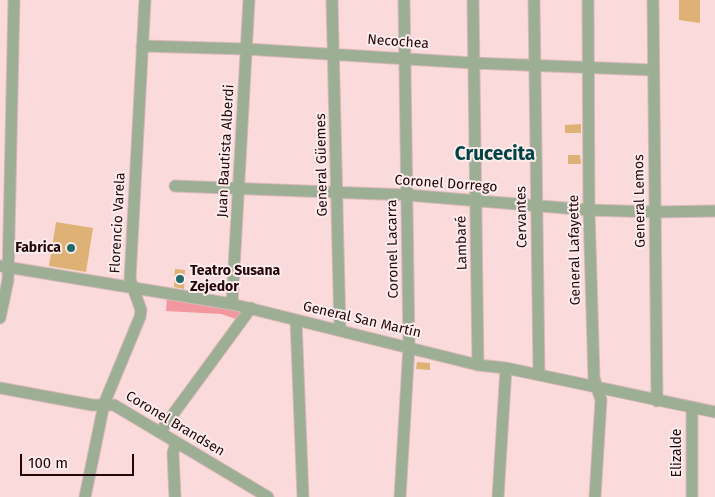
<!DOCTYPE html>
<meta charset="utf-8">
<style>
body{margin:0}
#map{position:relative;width:715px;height:497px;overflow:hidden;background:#fbdadb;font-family:"Fira Sans",sans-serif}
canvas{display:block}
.scale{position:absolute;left:20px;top:454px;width:114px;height:22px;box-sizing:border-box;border:2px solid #21060a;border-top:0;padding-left:6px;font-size:15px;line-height:18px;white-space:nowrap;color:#21060a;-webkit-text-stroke:4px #fdecec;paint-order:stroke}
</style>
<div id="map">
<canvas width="715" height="497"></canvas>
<div class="scale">100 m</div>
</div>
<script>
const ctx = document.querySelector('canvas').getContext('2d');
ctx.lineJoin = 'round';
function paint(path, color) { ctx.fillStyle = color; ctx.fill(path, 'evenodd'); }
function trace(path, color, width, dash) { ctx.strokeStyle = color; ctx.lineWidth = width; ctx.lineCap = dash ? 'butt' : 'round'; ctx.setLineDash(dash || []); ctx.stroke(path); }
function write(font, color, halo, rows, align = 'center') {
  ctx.font = font + ' "Fira Sans",sans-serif'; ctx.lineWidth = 4; ctx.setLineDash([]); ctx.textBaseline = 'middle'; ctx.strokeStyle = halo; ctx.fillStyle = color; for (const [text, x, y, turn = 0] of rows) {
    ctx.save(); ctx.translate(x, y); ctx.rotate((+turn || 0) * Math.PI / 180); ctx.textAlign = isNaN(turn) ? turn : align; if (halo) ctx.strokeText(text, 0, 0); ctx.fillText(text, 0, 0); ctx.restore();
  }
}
paint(new Path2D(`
 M 167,297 L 241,309 L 244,313 L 239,320 L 221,314 L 166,311 Z`), '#f2979d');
paint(new Path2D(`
 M 679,0 L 700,0 L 700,23 L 679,20 Z
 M 581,124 L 581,133 L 565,133 L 565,125 Z
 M 568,155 L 580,155 L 581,164 L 568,164 Z
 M 56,222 L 93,228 L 86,272 L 49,266 Z
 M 175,269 L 185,270 L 184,289 L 174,287 Z
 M 417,362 L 430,363 L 430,370 L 416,369 Z`), '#ddb274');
const minor = new Path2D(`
 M 332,0 L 340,330
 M 473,0 L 478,365
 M 534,0 L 539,374
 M 588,0 L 589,210 L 594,378 L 601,400 L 595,497
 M 653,0 L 657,401
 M 142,46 L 246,49 L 473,63 L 653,70
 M 175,186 L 407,195 L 589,210 L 655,212 L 715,211
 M 0,266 L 232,304 L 478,365 L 506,368 L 715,412
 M 232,304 L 249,0
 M 0,318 L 8,280 L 14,0
 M 296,320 L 303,497
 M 0,388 L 92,405 L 114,405 L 268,497
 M 692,408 L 692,497
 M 160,432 L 251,308
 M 85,497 L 104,404 L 140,317 L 141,310 L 130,279 L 145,0
 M 175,497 L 173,453 L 176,442
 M 400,497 L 409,346 L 404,0
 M 498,497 L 506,368`);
trace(minor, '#d8b8ba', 13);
trace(minor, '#9cae93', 11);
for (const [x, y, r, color] of [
 [71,248,5,"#1f6b6b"],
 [180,279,5,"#1f6b6b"]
]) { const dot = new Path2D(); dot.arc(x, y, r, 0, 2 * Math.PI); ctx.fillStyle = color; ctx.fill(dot); trace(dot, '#fdecec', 2); }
write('14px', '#21060a', '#fdecec', [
 ["Necochea",398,42,4],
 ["Juan Bautista Alberdi",226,151,-87],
 ["General Güemes",322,165,-91],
 ["Coronel Dorrego",446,184,4],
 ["General Lemos",640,201,-91],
 ["Cervantes",522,217,-91],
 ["Florencio Varela",118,223,-87],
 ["Lambaré",462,243,-91],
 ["Coronel Lacarra",393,249,-91],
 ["General Lafayette",575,250,-91],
 ["General San Martín",362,320,13],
 ["Coronel Brandsen",175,424,31],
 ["Elizalde",677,453,-90]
]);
write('bold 14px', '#21060a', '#fdecec', [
 ["Fabrica",61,248],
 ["Teatro Susana",190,271,"left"],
 ["Zejedor",190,287,"left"]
], 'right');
write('bold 19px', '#004344', '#fdecec', [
 ["Crucecita",495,155]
]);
</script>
